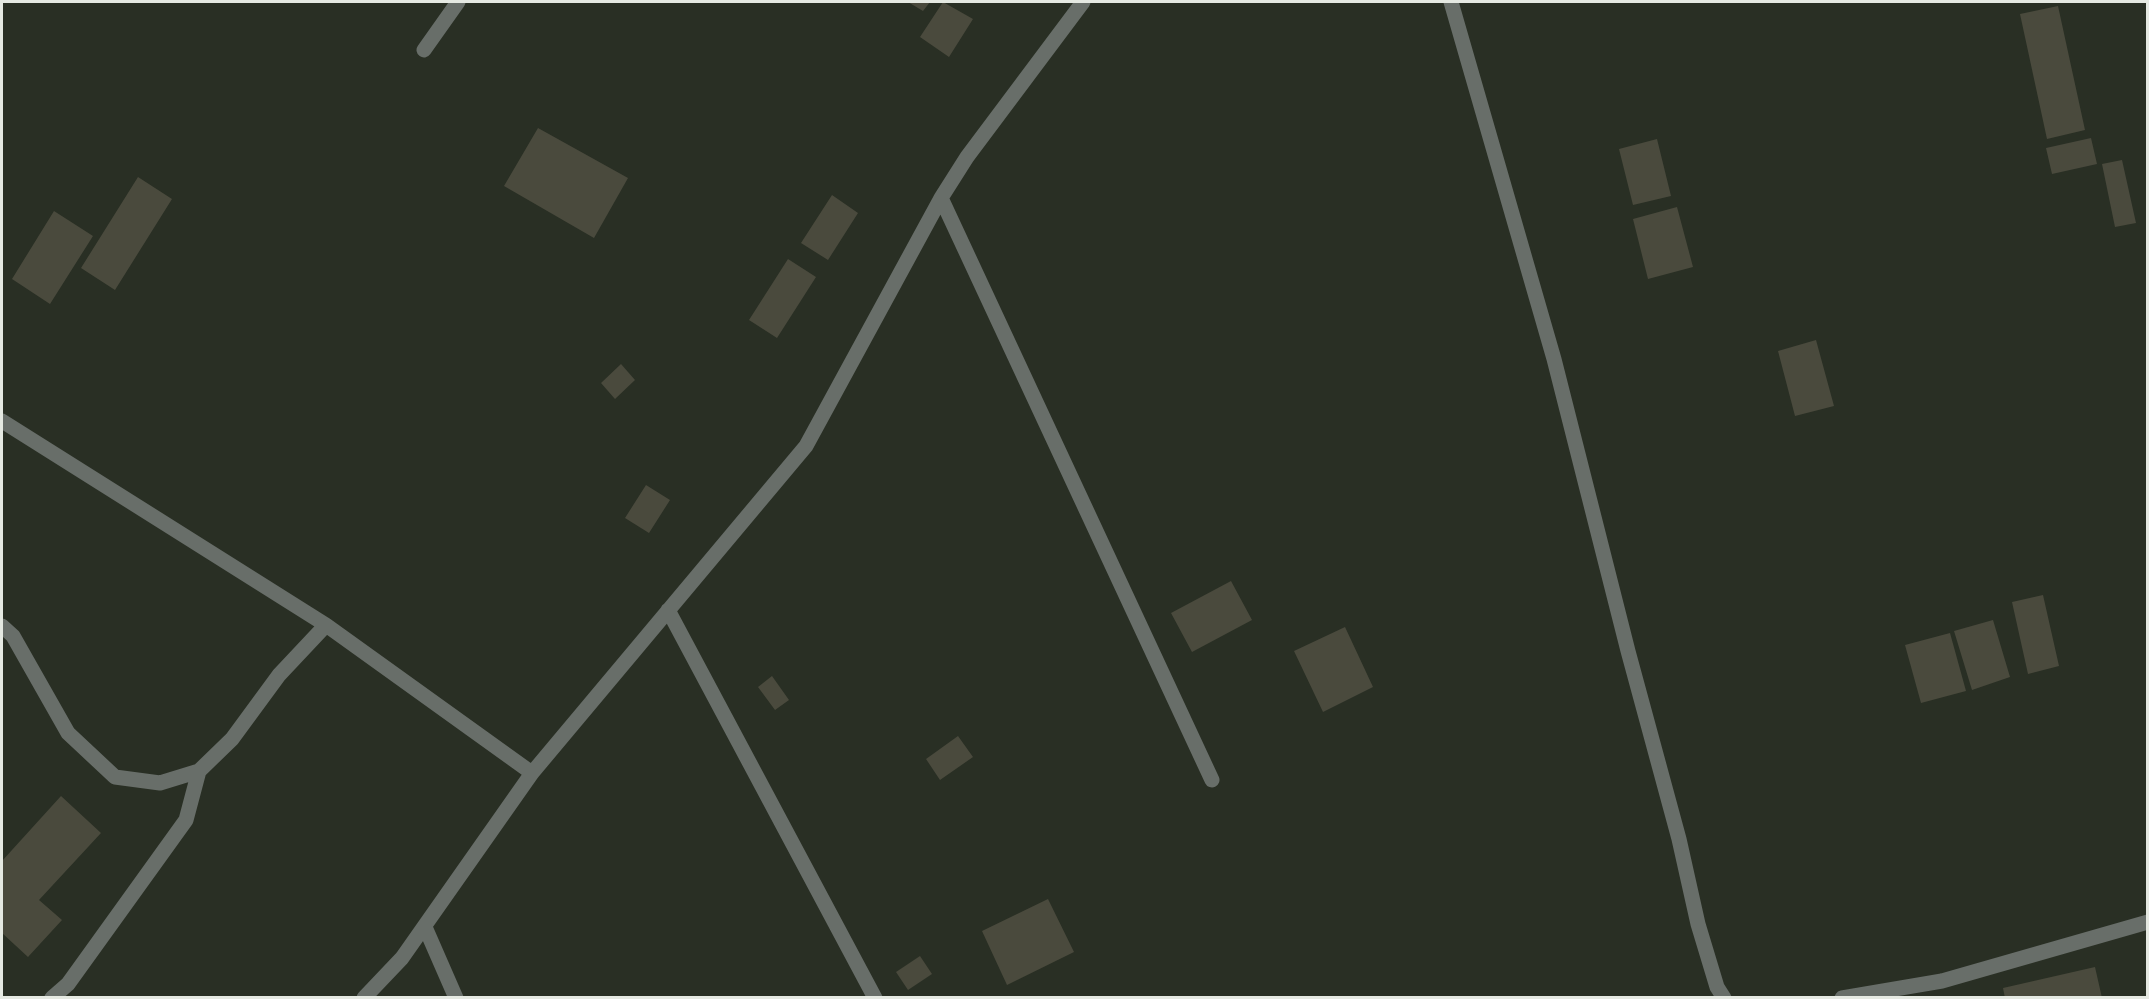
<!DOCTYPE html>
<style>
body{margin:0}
#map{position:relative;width:2149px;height:999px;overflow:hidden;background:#292f24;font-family:Poppins,sans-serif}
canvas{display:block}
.frame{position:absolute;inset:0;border:3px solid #e5e9e2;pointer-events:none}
</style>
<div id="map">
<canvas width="2149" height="999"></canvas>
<div class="frame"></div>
</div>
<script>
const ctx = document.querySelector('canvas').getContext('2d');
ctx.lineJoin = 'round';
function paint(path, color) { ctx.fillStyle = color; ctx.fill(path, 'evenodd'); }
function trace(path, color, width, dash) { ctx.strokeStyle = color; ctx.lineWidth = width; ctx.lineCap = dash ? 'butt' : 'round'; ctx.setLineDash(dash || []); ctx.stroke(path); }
paint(new Path2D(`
 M 908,2 L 930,2 L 923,11 Z
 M 943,2 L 973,19 L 949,57 L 920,37 Z
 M 2058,6 L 2085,130 L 2047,139 L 2020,14 Z
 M 538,128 L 628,178 L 594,238 L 504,186 Z
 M 2091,138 L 2097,164 L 2052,174 L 2046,148 Z
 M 1657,139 L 1671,196 L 1633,205 L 1619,149 Z
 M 2122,160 L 2136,223 L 2115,227 L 2102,164 Z
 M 138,177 L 172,199 L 115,290 L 81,268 Z
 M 832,195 L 858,213 L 828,260 L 801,243 Z
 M 1677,207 L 1693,267 L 1648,279 L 1633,219 Z
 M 54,211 L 93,236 L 50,304 L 12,279 Z
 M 788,259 L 816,277 L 777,338 L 749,320 Z
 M 1816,340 L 1834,406 L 1795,416 L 1778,351 Z
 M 621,364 L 635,380 L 615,399 L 601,383 Z
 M 646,485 L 670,500 L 649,533 L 625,518 Z
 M 1231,581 L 1252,620 L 1192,652 L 1171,613 Z
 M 2043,595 L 2059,666 L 2028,674 L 2012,602 Z
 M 1993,620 L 2010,677 L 1972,690 L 1954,631 Z
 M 1345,627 L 1373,687 L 1323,712 L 1294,651 Z
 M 1950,633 L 1966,691 L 1921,703 L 1905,645 Z
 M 772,676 L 789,700 L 775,710 L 758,687 Z
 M 958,736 L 973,757 L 940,780 L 926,759 Z
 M 61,796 L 101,833 L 39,900 L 62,920 L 28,957 L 2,933 L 2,861 Z
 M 1048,899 L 1074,952 L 1007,985 L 982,931 Z
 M 920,956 L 932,974 L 908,990 L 896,972 Z
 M 2095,967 L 2102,998 L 2005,998 L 2003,988 Z`), '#4a4a3d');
trace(new Path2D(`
 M 1451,2 L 1554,359 L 1628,651 L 1679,839 L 1698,924 L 1717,987 L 1724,998
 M 424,50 L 458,2
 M 941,198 L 1212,780
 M 2,421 L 326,625
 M 668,610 L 875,998
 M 2,626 L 13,636 L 68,733 L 115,777 L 160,783 L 199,771 L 232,739 L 279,675 L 326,625 L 532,773
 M 425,927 L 456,998
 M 52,998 L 68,984 L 186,820 L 199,771
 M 364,998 L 402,958 L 532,773 L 806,446 L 941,198 L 967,157 L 1083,2
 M 1842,998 L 1942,981 L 2148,922`), '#686e69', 15);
</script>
